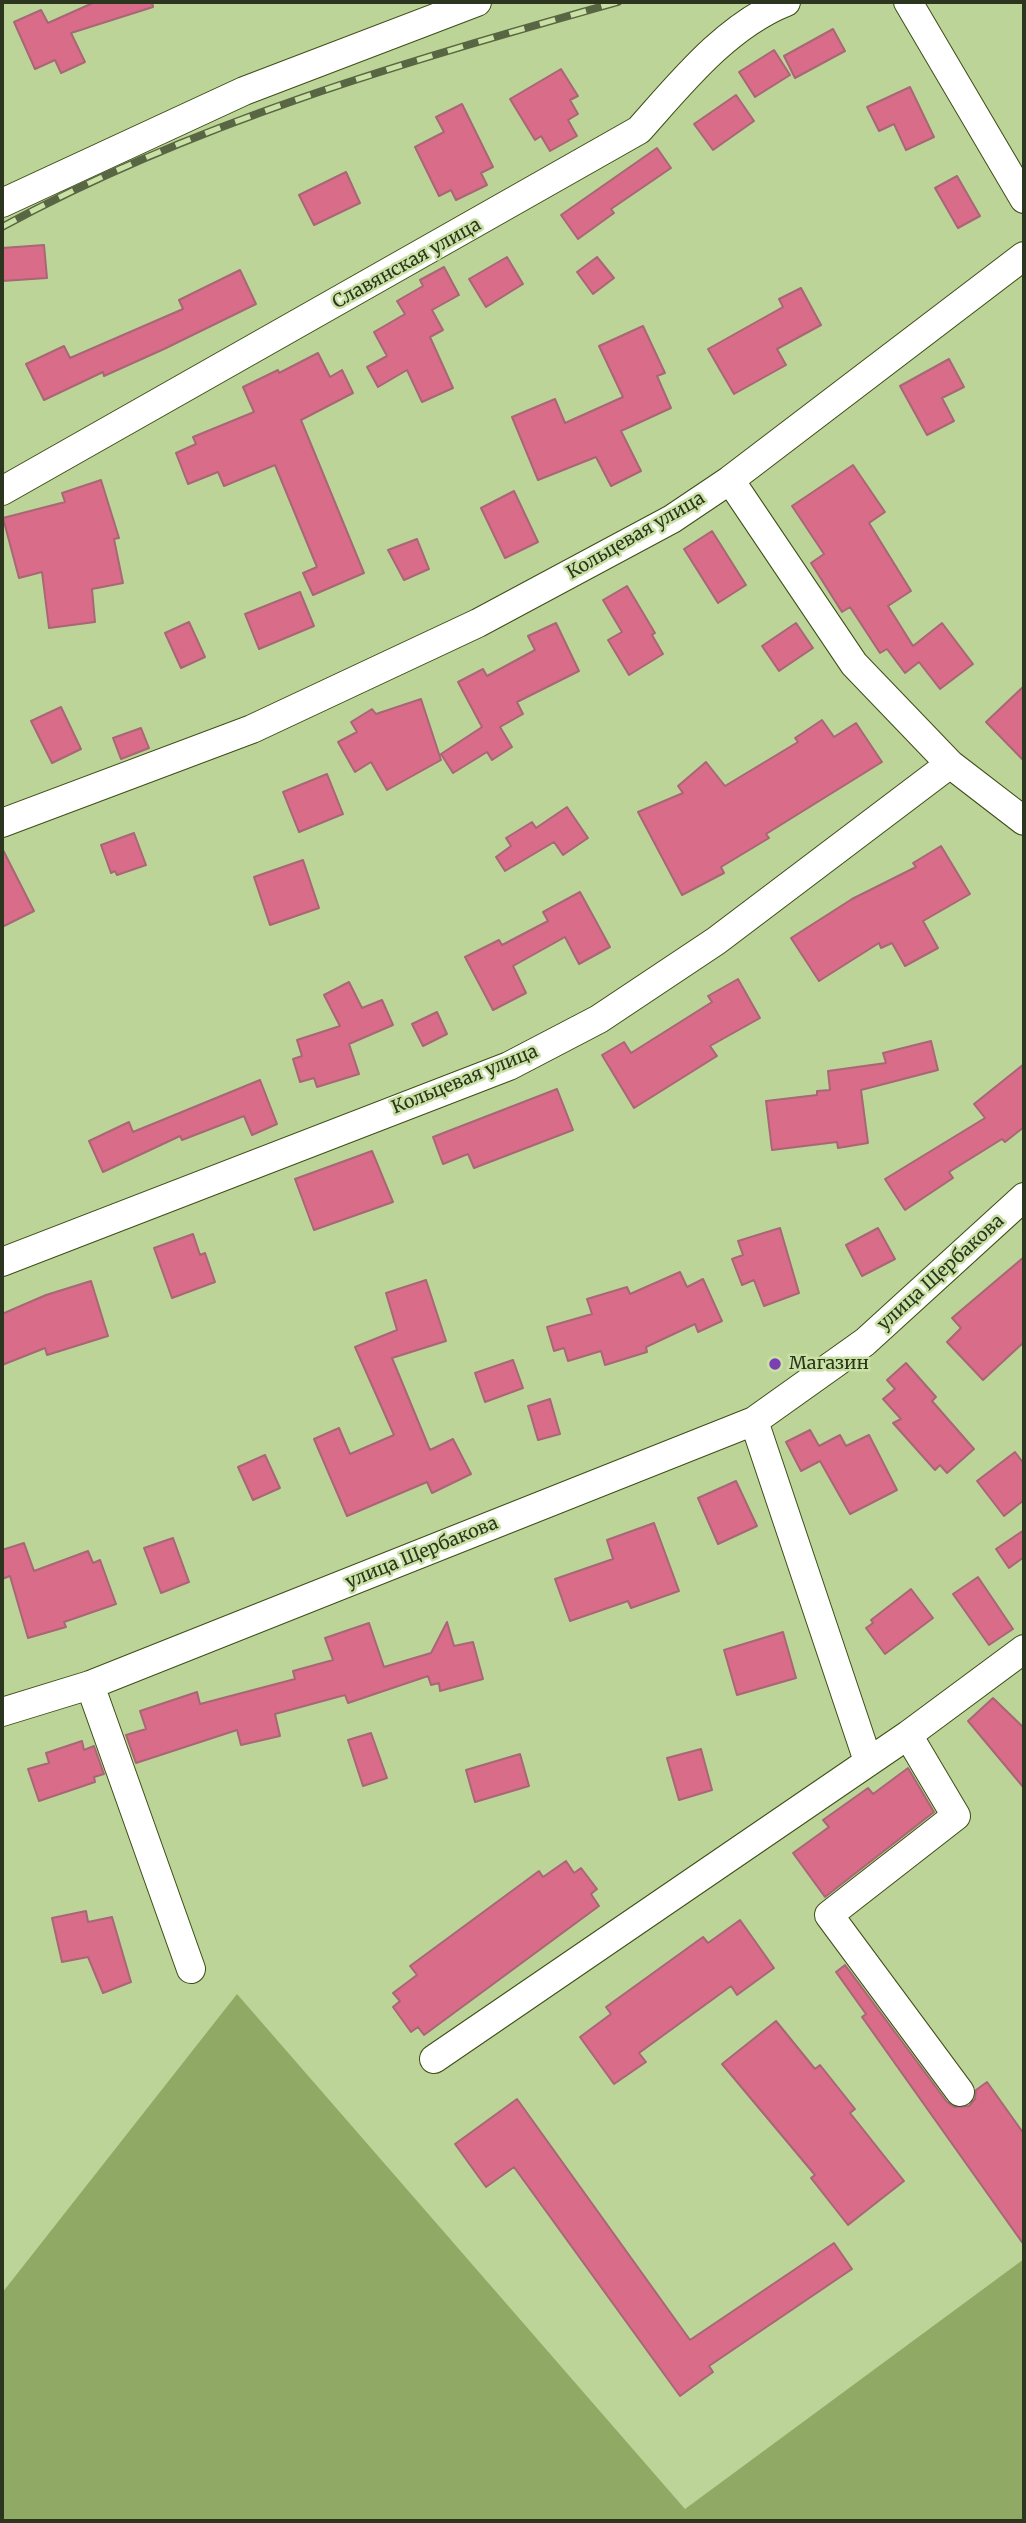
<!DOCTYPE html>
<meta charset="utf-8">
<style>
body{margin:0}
#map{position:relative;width:1026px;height:2523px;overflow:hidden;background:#bdd498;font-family:Merriweather,serif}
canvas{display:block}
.frame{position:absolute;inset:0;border:4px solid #2c351d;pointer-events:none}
</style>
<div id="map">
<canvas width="1026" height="2523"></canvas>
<div class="frame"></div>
</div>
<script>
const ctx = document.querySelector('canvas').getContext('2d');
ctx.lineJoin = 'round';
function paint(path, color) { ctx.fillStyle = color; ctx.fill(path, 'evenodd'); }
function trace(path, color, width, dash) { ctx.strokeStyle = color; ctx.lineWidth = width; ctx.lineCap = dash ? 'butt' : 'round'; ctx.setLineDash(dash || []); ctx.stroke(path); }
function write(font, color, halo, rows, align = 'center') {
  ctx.font = font + ' Merriweather,serif'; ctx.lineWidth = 5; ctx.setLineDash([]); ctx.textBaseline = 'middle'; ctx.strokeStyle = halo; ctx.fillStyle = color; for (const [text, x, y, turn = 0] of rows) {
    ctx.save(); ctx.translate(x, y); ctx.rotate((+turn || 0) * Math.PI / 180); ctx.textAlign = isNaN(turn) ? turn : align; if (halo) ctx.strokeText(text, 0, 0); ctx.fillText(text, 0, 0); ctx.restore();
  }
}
paint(new Path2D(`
 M 237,1994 L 685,2509 L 1024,2259 L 1024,2521 L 2,2521 L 2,2293 Z`), '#90aa65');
const building = new Path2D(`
 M 95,2 L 152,2 L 153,7 L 71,33 L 85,62 L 61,73 L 55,60 L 35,69 L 14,22 L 41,10 L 48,23 Z
 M 833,29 L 845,51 L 795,78 L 784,56 Z
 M 774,50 L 790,75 L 755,97 L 739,72 Z
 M 561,69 L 578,96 L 570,100 L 578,114 L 568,120 L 577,136 L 550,151 L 541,136 L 535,140 L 510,99 Z
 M 910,87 L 934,137 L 906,150 L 894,124 L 879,131 L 867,107 Z
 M 736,95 L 754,121 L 713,150 L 694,124 Z
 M 462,104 L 493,167 L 481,173 L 487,185 L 456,200 L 451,190 L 439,196 L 415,147 L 444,132 L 436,117 Z
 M 657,148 L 671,168 L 611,209 L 614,213 L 578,239 L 561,215 Z
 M 346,172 L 360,203 L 314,225 L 299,195 Z
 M 957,176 L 980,216 L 958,228 L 935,188 Z
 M 44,245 L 47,278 L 2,281 L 2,248 Z
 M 507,257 L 523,284 L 486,307 L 469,279 Z
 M 597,257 L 614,278 L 593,294 L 577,272 Z
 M 444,267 L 459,295 L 432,310 L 443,330 L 430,337 L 453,388 L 422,402 L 407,370 L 378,387 L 367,367 L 387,356 L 374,332 L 405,314 L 397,301 L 423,286 L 420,280 Z
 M 240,270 L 256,304 L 164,349 L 104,376 L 103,372 L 44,400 L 26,364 L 64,346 L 70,358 L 183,309 L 179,300 Z
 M 801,288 L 821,325 L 777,349 L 786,365 L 734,394 L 708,349 L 783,307 L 779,299 Z
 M 643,326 L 665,373 L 657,376 L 671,408 L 621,431 L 641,471 L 611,486 L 596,457 L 538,480 L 512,417 L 555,399 L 565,423 L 623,397 L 599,346 Z
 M 318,353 L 330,377 L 342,370 L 353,393 L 301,420 L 364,573 L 313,595 L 303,573 L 317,567 L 275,465 L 224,486 L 218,472 L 188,484 L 176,453 L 196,444 L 193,437 L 254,412 L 243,387 L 278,370 L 279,373 Z
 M 949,359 L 964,387 L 942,398 L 954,421 L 927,435 L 900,386 Z
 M 853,465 L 885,512 L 869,523 L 911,591 L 888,606 L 913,646 L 942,623 L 973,664 L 940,689 L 919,662 L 905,673 L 887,649 L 880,653 L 850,607 L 842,612 L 811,563 L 824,554 L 792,506 Z
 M 101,480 L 119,538 L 114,539 L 123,583 L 92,589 L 95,622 L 49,628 L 42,572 L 19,578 L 3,518 L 65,502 L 62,493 Z
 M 514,491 L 538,542 L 505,558 L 481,508 Z
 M 712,531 L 746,585 L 718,603 L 684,549 Z
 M 417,539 L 429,569 L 404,580 L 388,550 Z
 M 627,586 L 655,633 L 652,635 L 663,654 L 629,675 L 608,640 L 622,632 L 603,600 Z
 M 300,592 L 314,626 L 259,649 L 245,614 Z
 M 189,622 L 205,657 L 181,668 L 165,633 Z
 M 556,623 L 579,671 L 517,702 L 523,714 L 500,727 L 512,747 L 492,760 L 487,752 L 453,773 L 441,754 L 482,727 L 458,682 L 483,669 L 487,676 L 535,650 L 528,636 Z
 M 796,623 L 813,648 L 779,671 L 762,646 Z
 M 1024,686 L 1024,761 L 986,722 Z
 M 421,699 L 441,760 L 387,790 L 371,762 L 355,772 L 338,742 L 357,732 L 351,722 L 372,709 L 376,714 Z
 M 61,707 L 81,749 L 52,763 L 31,721 Z
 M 822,720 L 834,737 L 856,723 L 882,762 L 766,834 L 769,838 L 721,867 L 724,873 L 682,895 L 638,812 L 683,793 L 678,786 L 706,762 L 725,786 L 798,742 L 795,738 Z
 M 141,728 L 149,748 L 121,759 L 113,738 Z
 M 327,774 L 343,814 L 299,832 L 283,792 Z
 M 567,807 L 588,838 L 563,855 L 554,842 L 505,871 L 496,857 L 511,846 L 506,838 L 532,822 L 536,828 Z
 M 134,833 L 146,865 L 117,875 L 115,871 L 111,873 L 101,845 Z
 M 941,846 L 970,894 L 923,921 L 938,948 L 905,966 L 892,943 L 881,948 L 879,943 L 819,981 L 791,938 L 852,899 L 916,867 L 913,863 Z
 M 2,848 L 34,911 L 2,927 Z
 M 303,860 L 319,908 L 270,925 L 254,877 Z
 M 580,892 L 610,947 L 579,964 L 565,937 L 513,966 L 526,993 L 493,1010 L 465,957 L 499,940 L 502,945 L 548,921 L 543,912 Z
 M 738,979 L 760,1018 L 710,1046 L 717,1056 L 634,1108 L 602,1055 L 624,1042 L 631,1053 L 712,1002 L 708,996 Z
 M 349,982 L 362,1008 L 382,1000 L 393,1025 L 349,1044 L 359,1074 L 317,1087 L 314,1078 L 300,1082 L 293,1059 L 302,1056 L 297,1040 L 340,1026 L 324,995 Z
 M 437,1012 L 447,1034 L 423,1046 L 412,1024 Z
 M 931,1041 L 938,1070 L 861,1090 L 868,1143 L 838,1148 L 837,1142 L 772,1150 L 766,1101 L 817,1095 L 817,1091 L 830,1090 L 828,1071 L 886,1063 L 883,1053 Z
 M 1024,1064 L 1024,1127 L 1005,1142 L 1002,1139 L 949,1172 L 953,1178 L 905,1210 L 885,1179 L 985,1118 L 974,1104 Z
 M 260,1080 L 277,1124 L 252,1135 L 244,1116 L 182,1140 L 180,1136 L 103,1172 L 89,1141 L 129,1122 L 133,1132 Z
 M 557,1089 L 573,1130 L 474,1168 L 468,1154 L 443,1164 L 433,1137 Z
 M 372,1151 L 393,1202 L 314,1230 L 295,1179 Z
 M 780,1228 L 799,1293 L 764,1306 L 754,1280 L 742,1285 L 732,1259 L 743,1255 L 738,1241 Z
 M 878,1228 L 895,1259 L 862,1276 L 846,1245 Z
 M 193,1234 L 200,1255 L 205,1253 L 215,1282 L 172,1298 L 154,1248 Z
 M 1024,1257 L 1024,1342 L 983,1380 L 947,1342 L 961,1328 L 952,1318 Z
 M 680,1272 L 687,1287 L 703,1279 L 722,1321 L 698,1332 L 695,1324 L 646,1347 L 647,1352 L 605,1365 L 601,1351 L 568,1361 L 564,1348 L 554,1351 L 547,1327 L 592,1314 L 587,1299 L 627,1287 L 630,1294 Z
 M 426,1280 L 446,1341 L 392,1358 L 430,1450 L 453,1439 L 471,1474 L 432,1493 L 427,1482 L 347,1516 L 314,1439 L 339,1428 L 350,1454 L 394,1435 L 355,1347 L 397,1330 L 386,1293 Z
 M 91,1281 L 108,1336 L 47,1355 L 45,1348 L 2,1365 L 2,1314 L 46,1295 Z
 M 513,1360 L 523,1388 L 485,1402 L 475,1373 Z
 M 906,1363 L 936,1397 L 932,1401 L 974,1449 L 947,1473 L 940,1465 L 935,1470 L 893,1423 L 901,1419 L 883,1399 L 895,1389 L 887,1380 Z
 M 550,1399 L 560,1434 L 538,1440 L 528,1406 Z
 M 810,1430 L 819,1446 L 840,1435 L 846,1446 L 869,1435 L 897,1490 L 850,1514 L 820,1461 L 801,1471 L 786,1442 Z
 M 1015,1452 L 1024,1464 L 1024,1500 L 1004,1516 L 977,1481 Z
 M 265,1455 L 280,1488 L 253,1500 L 238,1467 Z
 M 736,1481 L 757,1526 L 718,1544 L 698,1498 Z
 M 654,1523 L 679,1591 L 631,1608 L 628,1601 L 570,1621 L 555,1579 L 613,1559 L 607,1540 Z
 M 1024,1530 L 1024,1557 L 1009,1568 L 996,1549 Z
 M 173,1538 L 189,1582 L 161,1593 L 144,1548 Z
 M 24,1543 L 34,1571 L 88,1551 L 93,1563 L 100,1560 L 116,1604 L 64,1622 L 66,1627 L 28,1638 L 10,1576 L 2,1579 L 2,1550 Z
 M 978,1577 L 1013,1629 L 989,1645 L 953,1594 Z
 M 911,1589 L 933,1618 L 885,1654 L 866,1628 L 873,1623 L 871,1620 Z
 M 447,1622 L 454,1646 L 473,1642 L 483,1679 L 440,1691 L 439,1683 L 431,1685 L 428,1676 L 348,1703 L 345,1695 L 275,1714 L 280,1736 L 241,1745 L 237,1730 L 136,1763 L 126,1735 L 146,1729 L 140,1711 L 197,1692 L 200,1704 L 295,1679 L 293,1671 L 333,1660 L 325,1638 L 369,1623 L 384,1667 L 431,1653 Z
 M 783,1632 L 796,1678 L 737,1695 L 724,1650 Z
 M 993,1698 L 1024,1728 L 1024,1788 L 968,1721 Z
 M 371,1733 L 387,1778 L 363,1786 L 348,1740 Z
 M 82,1741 L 84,1750 L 94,1746 L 104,1774 L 94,1777 L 95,1782 L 39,1801 L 28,1769 L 49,1763 L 46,1753 Z
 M 701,1749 L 712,1790 L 679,1800 L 667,1758 Z
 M 520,1754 L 529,1786 L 475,1802 L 466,1770 Z
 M 908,1768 L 934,1812 L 825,1897 L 793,1853 L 829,1827 L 823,1820 L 868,1788 L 873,1794 Z
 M 566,1861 L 574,1873 L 581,1868 L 597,1889 L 591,1894 L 599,1906 L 424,2035 L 418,2027 L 411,2032 L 393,2007 L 400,2001 L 393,1993 L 417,1975 L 410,1966 L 539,1871 L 543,1877 Z
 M 86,1911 L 88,1922 L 112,1917 L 131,1982 L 103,1993 L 88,1957 L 62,1962 L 52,1918 Z
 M 740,1920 L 774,1968 L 737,1995 L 731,1986 L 639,2053 L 646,2062 L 614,2084 L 580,2037 L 611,2014 L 606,2007 L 703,1937 L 708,1943 Z
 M 845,1965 L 947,2102 L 954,2107 L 969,2106 L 975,2099 L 976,2090 L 987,2082 L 1024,2134 L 1024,2245 L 862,2017 L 866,2014 L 836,1972 Z
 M 776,2021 L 815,2069 L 820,2065 L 855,2109 L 850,2113 L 904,2181 L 848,2225 L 811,2178 L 815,2175 L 722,2064 Z
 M 517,2099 L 690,2340 L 834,2243 L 852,2269 L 709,2366 L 713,2372 L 680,2396 L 514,2167 L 486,2187 L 455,2144 Z`);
paint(building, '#d96c88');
trace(building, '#a76775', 2);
const minor = new Path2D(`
 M 908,2 L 1024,199
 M 2,203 L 244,91 L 477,2
 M 730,480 L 854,664 L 950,764 L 1024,821
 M 2,491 L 639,130 C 681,83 726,26 786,2
 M 2,823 L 252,729 L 478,623 L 672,519 L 730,480 L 1024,256
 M 2,1262 L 509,1066 L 599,1019 L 716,941 L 950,764
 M 754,1421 L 868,1761
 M 90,1685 L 191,1969
 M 2,1712 L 90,1685 L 754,1421 L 865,1342 L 1024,1197
 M 908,1735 L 956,1816 L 829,1915 L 960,2092
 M 434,2059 L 908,1735 L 1024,1649`);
trace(minor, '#3c4e16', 30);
trace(minor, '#fff', 28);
const rail = new Path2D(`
 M 2,227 C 195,122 408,61 618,2`);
trace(rail, '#596643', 8);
trace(rail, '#c9e1a5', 5, [16]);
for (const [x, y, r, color] of [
 [775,1364,7,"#7d3eb3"]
]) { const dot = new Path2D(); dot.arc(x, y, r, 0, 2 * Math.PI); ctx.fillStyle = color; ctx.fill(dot); trace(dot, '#c9e1a5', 2.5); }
write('18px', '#2c351d', '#c9e1a5', [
 ["Славянская улица",407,264,-29],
 ["Кольцевая улица",636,536,-30],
 ["Кольцевая улица",465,1080,-22],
 ["улица Щербакова",941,1273,-42],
 ["улица Щербакова",422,1553,-22]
]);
write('18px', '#2c351d', '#c9e1a5', [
 ["Магазин",789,1364]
], 'left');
</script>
